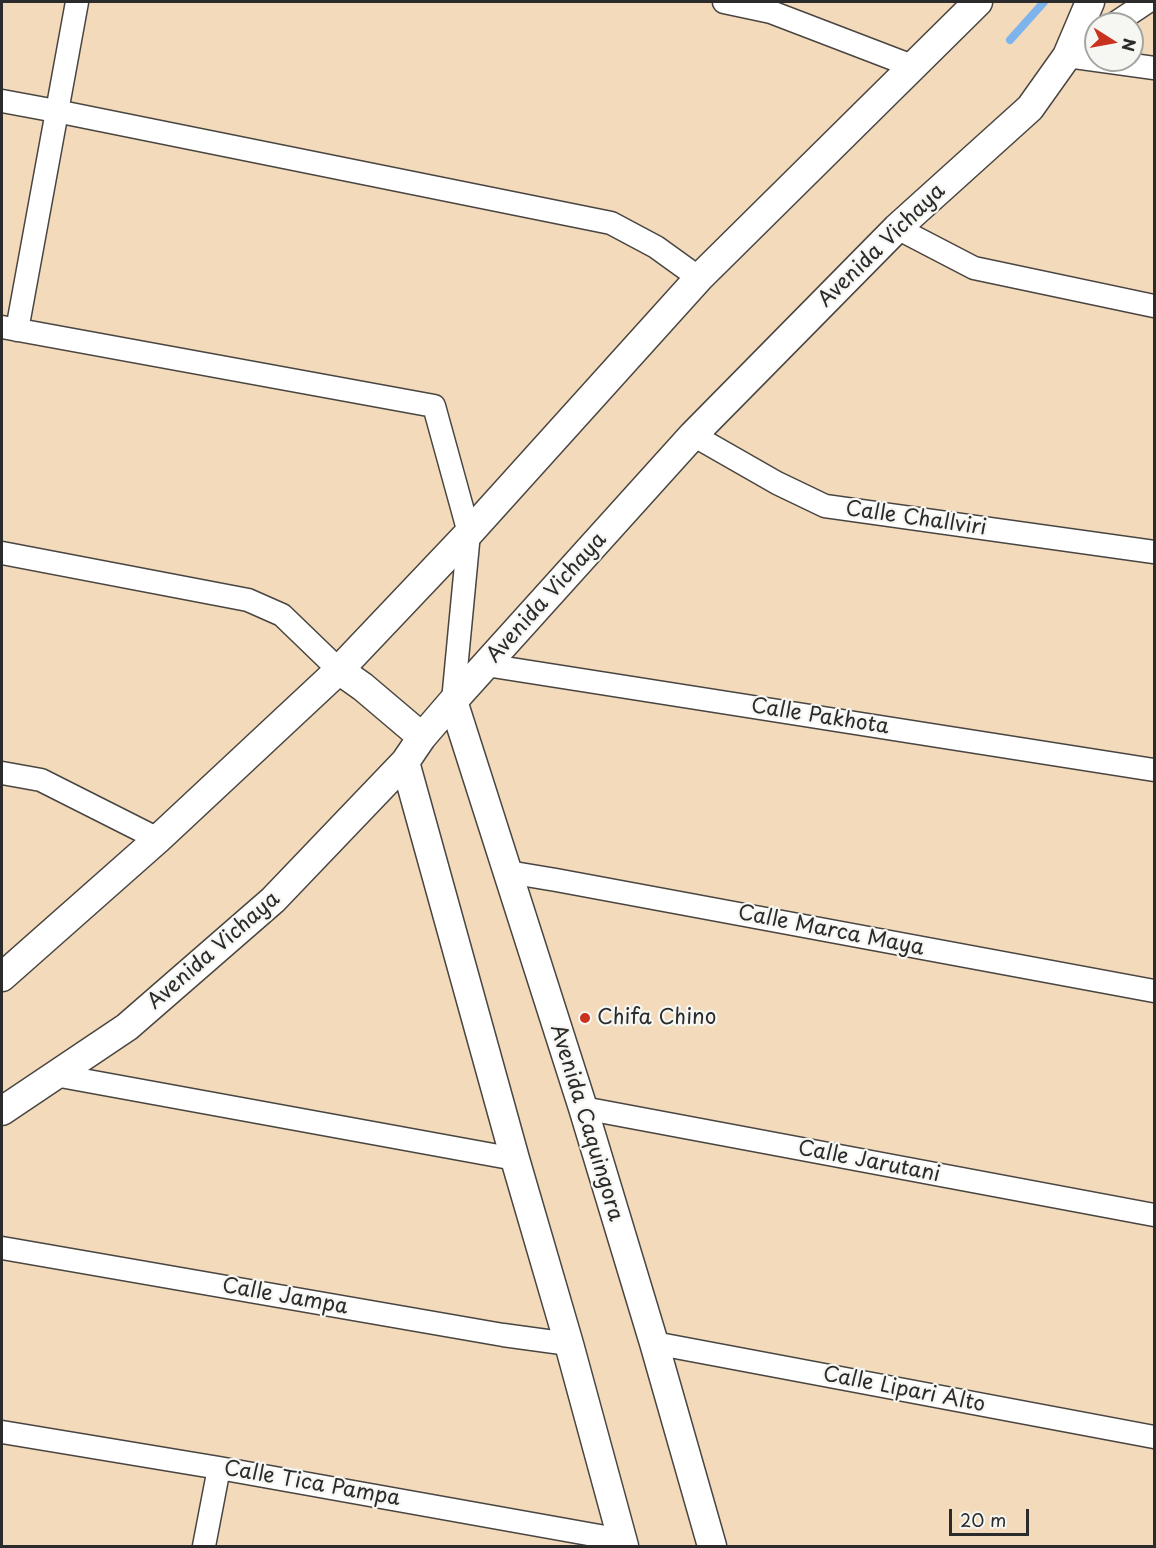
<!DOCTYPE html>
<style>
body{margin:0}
#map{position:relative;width:1156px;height:1548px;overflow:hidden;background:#f2dabb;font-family:"Playpen Sans",sans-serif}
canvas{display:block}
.frame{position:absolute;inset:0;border:3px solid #2b2b2b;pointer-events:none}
.north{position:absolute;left:1084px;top:12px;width:60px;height:60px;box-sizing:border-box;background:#f6f6f2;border:2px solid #a5a5a2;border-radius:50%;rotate:101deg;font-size:16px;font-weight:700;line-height:24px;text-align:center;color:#2b2b2b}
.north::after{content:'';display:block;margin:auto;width:21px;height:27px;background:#c8321e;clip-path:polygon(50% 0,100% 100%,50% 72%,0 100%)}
.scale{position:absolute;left:949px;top:1509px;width:80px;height:27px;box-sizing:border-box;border:3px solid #2b2b2b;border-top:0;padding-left:8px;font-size:18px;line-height:21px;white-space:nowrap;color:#2b2b2b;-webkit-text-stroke:4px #f6f6f2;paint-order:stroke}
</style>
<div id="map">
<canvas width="1156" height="1548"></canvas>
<div class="frame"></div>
<div class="north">N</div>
<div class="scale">20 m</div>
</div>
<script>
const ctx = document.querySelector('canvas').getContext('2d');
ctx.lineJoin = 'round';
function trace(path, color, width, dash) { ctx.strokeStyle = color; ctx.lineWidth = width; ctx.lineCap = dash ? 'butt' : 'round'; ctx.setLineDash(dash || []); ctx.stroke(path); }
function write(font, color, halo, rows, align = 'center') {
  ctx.font = font + ' "Playpen Sans",sans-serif'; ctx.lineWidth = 4.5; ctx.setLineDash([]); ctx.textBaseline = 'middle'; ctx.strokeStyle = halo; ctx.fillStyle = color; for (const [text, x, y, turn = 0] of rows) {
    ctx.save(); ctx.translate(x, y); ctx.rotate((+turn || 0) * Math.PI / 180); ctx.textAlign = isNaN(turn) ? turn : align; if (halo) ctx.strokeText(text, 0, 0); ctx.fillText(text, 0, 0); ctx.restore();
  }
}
trace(new Path2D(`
 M 1010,40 L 1044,2`), '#7db4ec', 8);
const minor = new Path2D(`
 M 724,2 L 771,12 L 912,66
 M 1114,24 L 1147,2
 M 1067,56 L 1154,68
 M 1067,56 L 1096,36
 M 2,101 L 56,111 L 611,223 L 656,247 L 699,278
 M 897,228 L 974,268 L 1154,306
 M 2,327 L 434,406 L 469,533 L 453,701
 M 17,330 L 77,2
 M 693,435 L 777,483 L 825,506 L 1154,552
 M 2,553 L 248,600 L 282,615 L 339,670
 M 486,665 L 1154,770
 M 2,773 L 41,780 L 158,839
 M 508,872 L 556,880 L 1154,991
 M 55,1075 L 515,1159
 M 583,1108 L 1154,1215
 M 2,1248 L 503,1335 L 569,1344
 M 654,1343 L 1154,1437
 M 2,1432 L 219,1468 L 622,1540
 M 204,1546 L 219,1468`);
const tertiary = new Path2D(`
 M 339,670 L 363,687 L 422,737
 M 453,701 L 583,1108 L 654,1343 L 712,1546
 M 405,762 L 515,1159 L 569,1344 L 624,1546
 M 2,977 L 158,839 L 339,670 L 469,533 L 699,278 L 978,2
 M 2,1111 L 127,1027 L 273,900 L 405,762 L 422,737 L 453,701 L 693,435 L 897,228 L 1030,108 L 1067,56 L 1090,2`);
trace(minor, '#494541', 25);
trace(tertiary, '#494541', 31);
trace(minor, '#fff', 22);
trace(tertiary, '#fff', 28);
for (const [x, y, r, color] of [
 [585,1018,6,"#c8321e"]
]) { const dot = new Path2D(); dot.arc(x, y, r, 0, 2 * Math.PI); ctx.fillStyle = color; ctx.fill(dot); trace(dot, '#f6f6f2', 2); }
write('21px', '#2b2b2b', '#f6f6f2', [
 ["Avenida Vichaya",882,246,-44],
 ["Calle Challviri",916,519,8],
 ["Avenida Vichaya",547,598,-48],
 ["Calle Pakhota",820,717,9],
 ["Calle Marca Maya",831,931,11],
 ["Avenida Vichaya",214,951,-41],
 ["Avenida Caquingora",586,1123,73],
 ["Calle Jarutani",869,1162,11],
 ["Calle Jampa",285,1297,10],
 ["Calle Lipari Alto",904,1390,11],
 ["Calle Tica Pampa",312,1484,10]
]);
write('21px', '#2b2b2b', '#f6f6f2', [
 ["Chifa Chino",597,1018]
], 'left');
</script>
